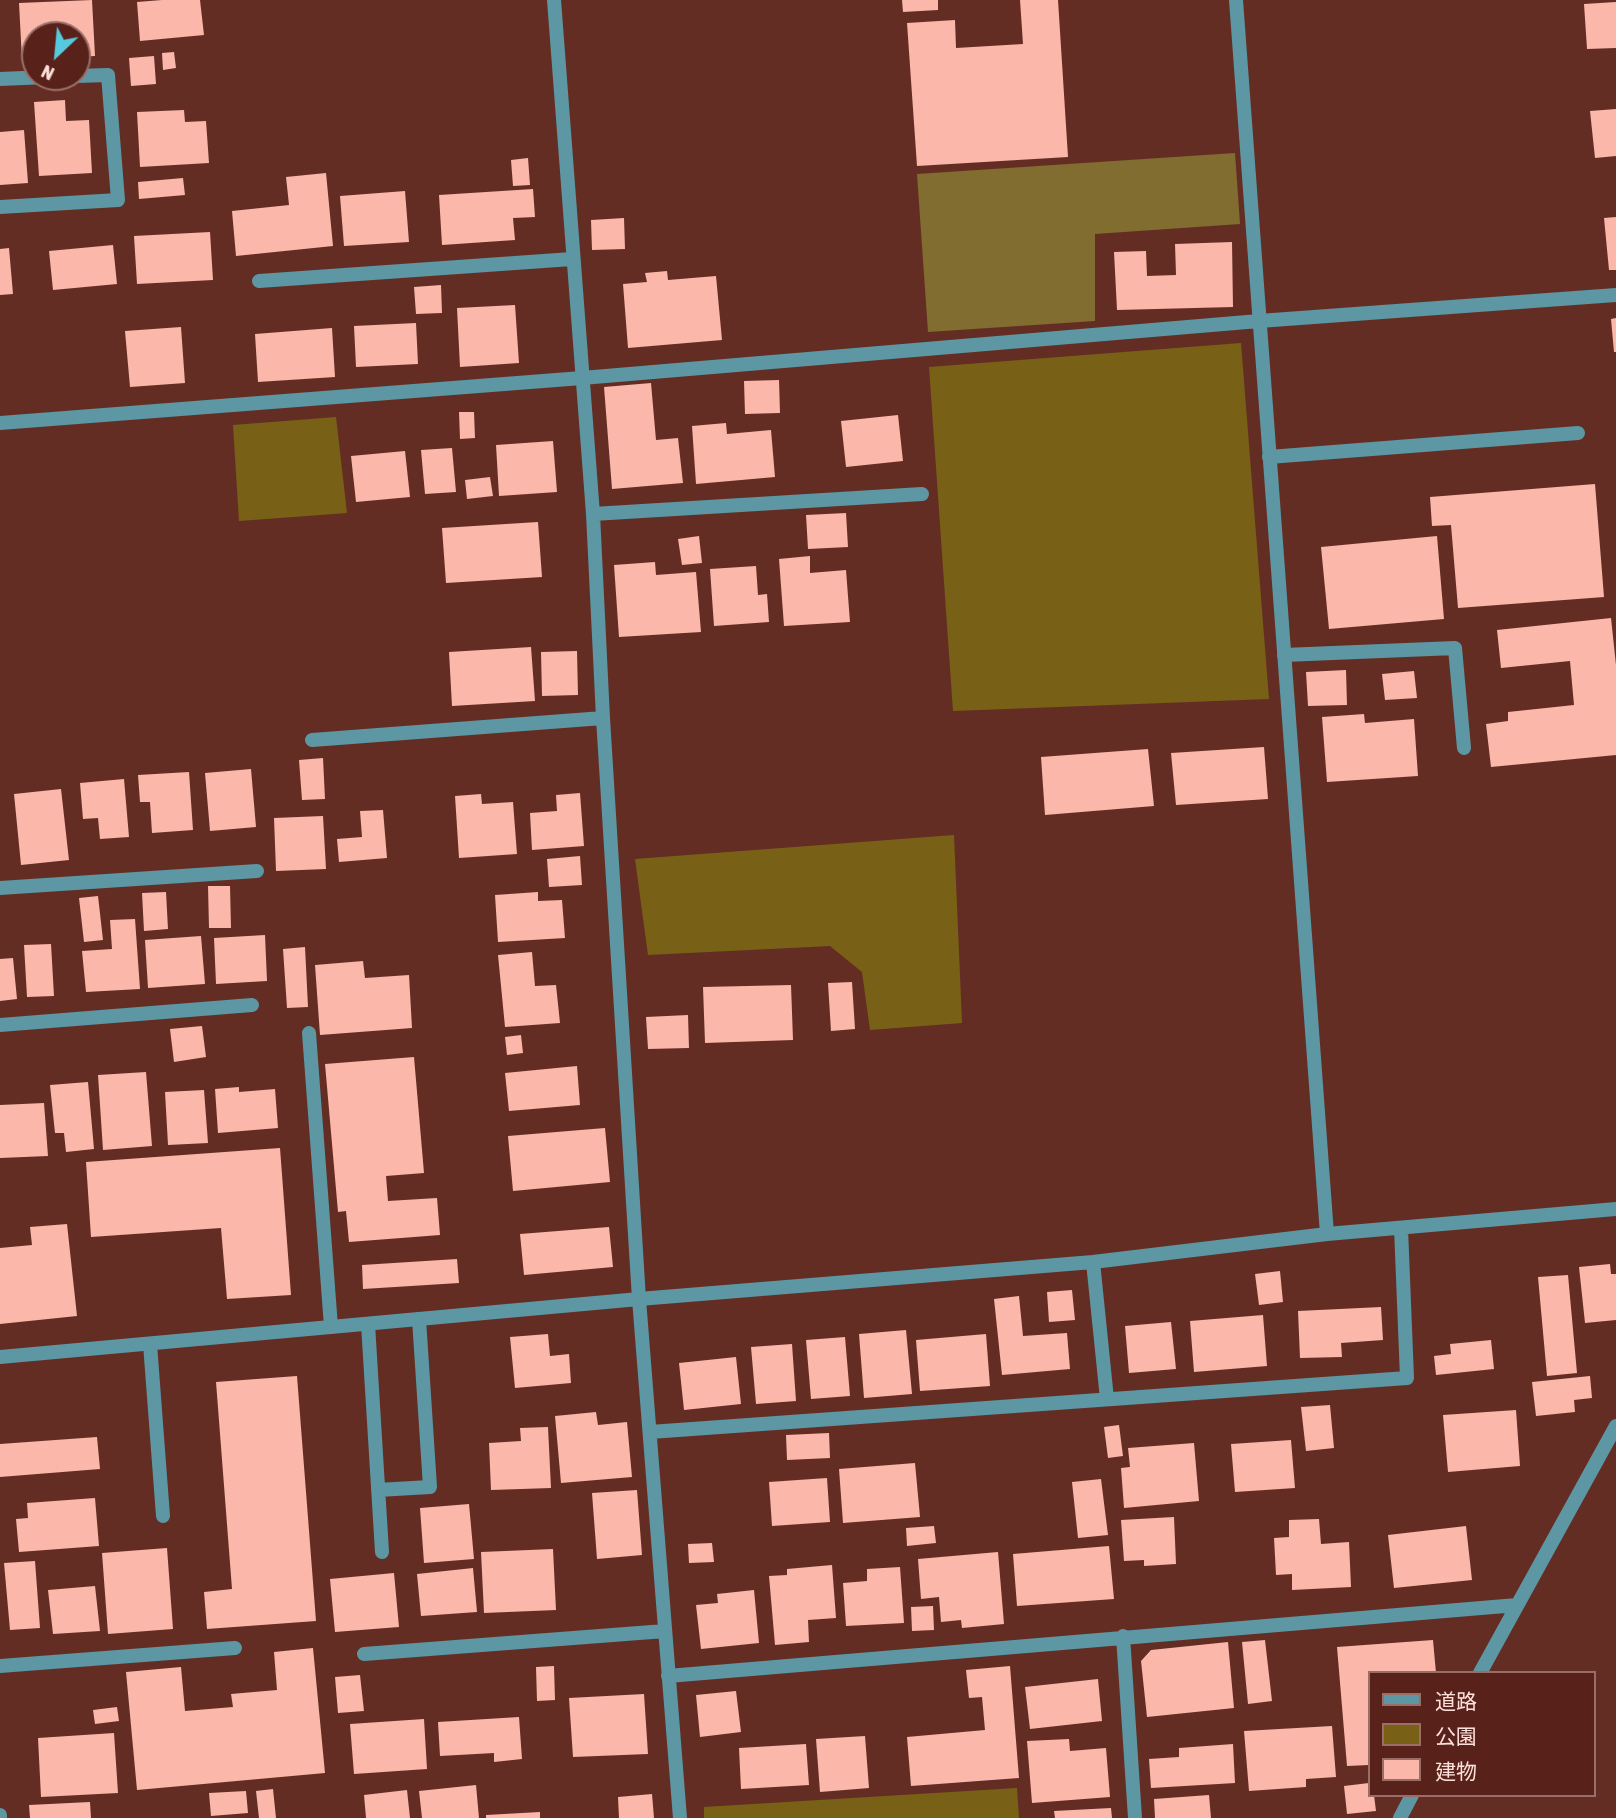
<!DOCTYPE html>
<meta charset="utf-8">
<style>
body{margin:0}
#map{position:relative;width:1616px;height:1818px;overflow:hidden;background:#642d24;font-family:"Asap Condensed","Noto Sans JP",sans-serif}
canvas{display:block}
.legend{position:absolute;left:1368px;top:1671px;width:228px;height:126px;box-sizing:border-box;background:#58221a;border:2px solid #9a6e67;margin:0;padding:9px 12px;list-style:none;font-size:21px;color:#fde0db}
.legend li{display:flex;align-items:center;gap:14px;height:35px}
.legend b{width:35px;border:2px solid #9a6e67}
.north{position:absolute;left:21px;top:21px;width:70px;height:70px;box-sizing:border-box;background:#58221a;border:2px solid #9a6e67;border-radius:50%;rotate:206deg;font-size:19px;font-weight:700;line-height:28px;text-align:center;color:#fde0db}
.north::after{content:'';display:block;margin:auto;width:24px;height:32px;background:#55cadf;clip-path:polygon(50% 0,100% 100%,50% 72%,0 100%)}
</style>
<div id="map">
<canvas width="1616" height="1818"></canvas>
<ul class="legend">
<li><b style="height:9px;background:#5c97a3"></b>道路</li>
<li><b style="height:19px;background:#786116"></b>公園</li>
<li><b style="height:19px;background:#fbb7aa"></b>建物</li>
</ul>
<div class="north">N</div>
</div>
<script>
const ctx = document.querySelector('canvas').getContext('2d');
ctx.lineJoin = 'round';
function paint(path, color) { ctx.fillStyle = color; ctx.fill(path, 'evenodd'); }
function trace(path, color, width, dash) { ctx.strokeStyle = color; ctx.lineWidth = width; ctx.lineCap = dash ? 'butt' : 'round'; ctx.setLineDash(dash || []); ctx.stroke(path); }
paint(new Path2D(`
 M 1241,343 L 1269,699 L 953,711 L 929,367 Z
 M 336,417 L 347,513 L 239,521 L 233,425 Z
 M 954,835 L 962,1023 L 870,1030 L 862,972 L 830,946 L 648,955 L 635,859 Z
 M 1017,1788 L 1019,1818 L 704,1818 L 704,1807 Z`), '#786116');
paint(new Path2D(`
 M 1235,153 L 1240,224 L 1095,234 L 1095,321 L 928,332 L 917,174 Z`), '#816d2f');
paint(new Path2D(`
 M 92,0 L 95,56 L 77,57 L 77,35 L 35,35 L 35,59 L 22,60 L 19,3 Z
 M 162,0 L 200,0 L 204,35 L 140,41 L 137,2 Z
 M 902,0 L 938,0 L 938,10 L 903,12 Z
 M 1020,0 L 1058,0 L 1068,157 L 917,166 L 907,23 L 955,20 L 956,48 L 1023,44 Z
 M 1616,2 L 1616,48 L 1587,49 L 1584,4 Z
 M 174,52 L 176,68 L 163,70 L 162,53 Z
 M 154,56 L 156,84 L 131,86 L 129,58 Z
 M 65,100 L 66,121 L 89,120 L 92,173 L 39,176 L 34,102 Z
 M 1616,109 L 1616,156 L 1595,158 L 1590,111 Z
 M 184,110 L 185,122 L 206,121 L 209,163 L 140,167 L 137,112 Z
 M 24,130 L 28,183 L 0,185 L 0,132 Z
 M 528,158 L 530,185 L 513,186 L 511,160 Z
 M 326,173 L 333,246 L 236,256 L 232,211 L 289,205 L 286,177 Z
 M 183,178 L 185,195 L 139,199 L 138,182 Z
 M 533,189 L 535,217 L 513,218 L 515,240 L 442,245 L 439,195 Z
 M 405,191 L 409,242 L 344,246 L 340,196 Z
 M 1616,217 L 1616,270 L 1609,270 L 1604,218 Z
 M 624,218 L 625,249 L 592,250 L 591,220 Z
 M 210,232 L 213,280 L 137,284 L 134,236 Z
 M 1232,242 L 1233,307 L 1117,310 L 1114,252 L 1146,251 L 1147,276 L 1176,275 L 1175,244 Z
 M 113,245 L 117,284 L 53,290 L 49,251 Z
 M 9,248 L 13,294 L 0,295 L 0,249 Z
 M 667,271 L 668,280 L 716,276 L 722,340 L 628,348 L 623,284 L 647,282 L 645,273 Z
 M 441,285 L 442,313 L 416,314 L 414,287 Z
 M 515,305 L 519,363 L 460,367 L 457,308 Z
 M 1616,318 L 1616,352 L 1614,352 L 1611,319 Z
 M 416,323 L 418,364 L 356,367 L 354,326 Z
 M 181,327 L 185,383 L 130,387 L 125,331 Z
 M 332,328 L 335,377 L 258,382 L 255,334 Z
 M 779,380 L 780,413 L 745,414 L 744,381 Z
 M 651,383 L 656,440 L 678,438 L 683,483 L 612,489 L 604,387 Z
 M 459,412 L 474,412 L 475,438 L 460,439 Z
 M 898,415 L 903,461 L 846,467 L 841,421 Z
 M 726,423 L 727,434 L 771,430 L 775,477 L 696,484 L 692,426 Z
 M 553,441 L 557,492 L 499,496 L 496,445 Z
 M 452,448 L 456,492 L 425,494 L 421,450 Z
 M 405,451 L 410,497 L 356,502 L 351,456 Z
 M 490,477 L 493,496 L 467,499 L 465,480 Z
 M 1595,484 L 1604,597 L 1458,608 L 1451,525 L 1432,526 L 1430,497 Z
 M 846,513 L 848,547 L 808,549 L 806,515 Z
 M 538,522 L 542,577 L 446,583 L 442,528 Z
 M 699,536 L 702,563 L 682,565 L 678,539 Z
 M 1437,536 L 1444,619 L 1329,629 L 1321,547 Z
 M 810,556 L 810,573 L 846,570 L 850,622 L 784,626 L 779,559 Z
 M 655,562 L 656,575 L 696,572 L 701,632 L 619,637 L 614,565 Z
 M 756,566 L 758,595 L 767,594 L 769,622 L 714,626 L 710,569 Z
 M 1611,618 L 1616,665 L 1616,755 L 1491,767 L 1486,724 L 1508,721 L 1508,712 L 1574,705 L 1570,661 L 1501,668 L 1497,630 Z
 M 531,647 L 535,701 L 452,706 L 449,652 Z
 M 577,651 L 578,695 L 542,696 L 541,652 Z
 M 1346,670 L 1347,705 L 1308,706 L 1306,672 Z
 M 1414,671 L 1417,698 L 1385,700 L 1382,674 Z
 M 1364,714 L 1365,723 L 1414,719 L 1418,776 L 1327,782 L 1322,717 Z
 M 1264,747 L 1268,799 L 1176,805 L 1171,753 Z
 M 1148,749 L 1154,806 L 1045,815 L 1041,757 Z
 M 323,758 L 325,799 L 302,800 L 299,760 Z
 M 251,769 L 256,827 L 210,831 L 205,773 Z
 M 189,772 L 193,830 L 152,833 L 150,802 L 140,802 L 138,775 Z
 M 124,779 L 129,837 L 100,839 L 98,818 L 83,819 L 80,783 Z
 M 61,789 L 69,860 L 21,865 L 14,794 Z
 M 580,793 L 584,846 L 532,850 L 530,813 L 557,811 L 556,795 Z
 M 481,794 L 482,804 L 513,802 L 517,854 L 459,858 L 455,796 Z
 M 383,810 L 387,858 L 339,862 L 337,839 L 362,837 L 360,811 Z
 M 323,816 L 326,869 L 276,871 L 274,818 Z
 M 580,856 L 582,885 L 549,887 L 547,859 Z
 M 208,886 L 230,886 L 231,928 L 209,928 Z
 M 166,892 L 168,929 L 144,931 L 142,893 Z
 M 538,892 L 538,901 L 562,900 L 565,938 L 498,942 L 495,895 Z
 M 98,896 L 103,940 L 84,942 L 79,898 Z
 M 135,919 L 140,989 L 86,992 L 82,951 L 112,949 L 110,920 Z
 M 265,935 L 267,981 L 216,984 L 214,938 Z
 M 201,936 L 205,984 L 148,988 L 145,940 Z
 M 51,944 L 54,996 L 27,997 L 24,945 Z
 M 305,947 L 308,1007 L 287,1008 L 283,949 Z
 M 532,952 L 535,986 L 556,985 L 560,1023 L 505,1027 L 498,955 Z
 M 13,958 L 17,999 L 0,1001 L 0,959 Z
 M 363,961 L 365,978 L 409,975 L 412,1028 L 320,1035 L 315,965 Z
 M 852,982 L 855,1029 L 831,1031 L 828,983 Z
 M 791,985 L 793,1040 L 705,1043 L 703,987 Z
 M 688,1015 L 689,1048 L 648,1049 L 646,1017 Z
 M 202,1026 L 206,1057 L 174,1062 L 170,1029 Z
 M 521,1035 L 523,1053 L 507,1055 L 505,1037 Z
 M 414,1057 L 424,1173 L 386,1176 L 388,1201 L 437,1198 L 440,1235 L 349,1242 L 346,1211 L 338,1212 L 325,1064 Z
 M 577,1066 L 580,1105 L 509,1111 L 505,1073 Z
 M 146,1072 L 152,1146 L 103,1150 L 98,1075 Z
 M 88,1082 L 94,1149 L 66,1152 L 64,1133 L 55,1133 L 50,1085 Z
 M 239,1087 L 239,1092 L 275,1089 L 278,1128 L 218,1133 L 215,1089 Z
 M 204,1090 L 208,1143 L 168,1145 L 165,1092 Z
 M 44,1103 L 48,1156 L 0,1158 L 0,1105 Z
 M 605,1128 L 610,1182 L 513,1191 L 508,1136 Z
 M 280,1148 L 291,1295 L 227,1299 L 221,1228 L 91,1237 L 86,1162 Z
 M 67,1224 L 77,1316 L 0,1324 L 0,1248 L 32,1245 L 30,1227 Z
 M 609,1227 L 613,1267 L 524,1275 L 520,1234 Z
 M 457,1259 L 459,1283 L 363,1289 L 362,1265 Z
 M 1610,1264 L 1611,1274 L 1616,1274 L 1616,1320 L 1585,1323 L 1579,1267 Z
 M 1280,1271 L 1283,1302 L 1259,1305 L 1255,1274 Z
 M 1568,1275 L 1577,1373 L 1547,1376 L 1538,1277 Z
 M 1072,1290 L 1075,1320 L 1049,1322 L 1047,1292 Z
 M 1019,1296 L 1023,1336 L 1067,1333 L 1070,1369 L 1002,1375 L 994,1299 Z
 M 1381,1307 L 1383,1340 L 1341,1343 L 1342,1357 L 1300,1358 L 1298,1311 Z
 M 1263,1315 L 1267,1366 L 1194,1372 L 1190,1321 Z
 M 1171,1322 L 1176,1369 L 1129,1373 L 1125,1326 Z
 M 906,1330 L 912,1394 L 864,1398 L 859,1334 Z
 M 548,1334 L 550,1356 L 569,1354 L 571,1383 L 515,1388 L 510,1337 Z
 M 986,1334 L 990,1386 L 920,1391 L 916,1340 Z
 M 845,1337 L 850,1396 L 811,1399 L 806,1340 Z
 M 1491,1340 L 1494,1369 L 1436,1375 L 1434,1356 L 1451,1354 L 1450,1344 Z
 M 792,1344 L 796,1401 L 756,1404 L 751,1347 Z
 M 736,1357 L 741,1404 L 684,1410 L 679,1363 Z
 M 297,1376 L 316,1621 L 207,1629 L 204,1592 L 232,1589 L 216,1382 Z
 M 1590,1376 L 1592,1398 L 1574,1400 L 1575,1412 L 1536,1416 L 1532,1382 Z
 M 1330,1405 L 1334,1448 L 1306,1451 L 1301,1407 Z
 M 1516,1410 L 1520,1466 L 1448,1472 L 1443,1415 Z
 M 596,1412 L 598,1425 L 627,1422 L 632,1477 L 561,1483 L 555,1416 Z
 M 1119,1425 L 1123,1456 L 1108,1458 L 1104,1427 Z
 M 548,1427 L 551,1488 L 491,1490 L 489,1443 L 521,1441 L 520,1428 Z
 M 829,1433 L 830,1458 L 787,1460 L 786,1435 Z
 M 97,1437 L 100,1469 L 0,1477 L 0,1444 Z
 M 1291,1440 L 1295,1488 L 1235,1492 L 1231,1444 Z
 M 1194,1443 L 1199,1501 L 1124,1508 L 1121,1468 L 1130,1467 L 1128,1448 Z
 M 915,1463 L 920,1517 L 843,1523 L 839,1469 Z
 M 827,1478 L 830,1522 L 772,1526 L 769,1482 Z
 M 1101,1479 L 1108,1535 L 1078,1538 L 1072,1482 Z
 M 637,1490 L 642,1555 L 597,1559 L 592,1493 Z
 M 95,1498 L 99,1546 L 19,1552 L 16,1519 L 28,1518 L 27,1503 Z
 M 469,1504 L 474,1559 L 424,1563 L 420,1508 Z
 M 1174,1517 L 1176,1564 L 1144,1566 L 1144,1560 L 1124,1561 L 1121,1520 Z
 M 1319,1519 L 1321,1544 L 1349,1542 L 1351,1587 L 1292,1590 L 1292,1574 L 1276,1575 L 1274,1538 L 1289,1537 L 1289,1520 Z
 M 934,1526 L 936,1543 L 907,1546 L 906,1528 Z
 M 1466,1526 L 1472,1580 L 1394,1588 L 1388,1535 Z
 M 712,1543 L 714,1562 L 689,1563 L 688,1544 Z
 M 1109,1546 L 1114,1599 L 1017,1606 L 1013,1554 Z
 M 167,1548 L 173,1629 L 108,1634 L 102,1553 Z
 M 553,1549 L 556,1610 L 484,1613 L 481,1552 Z
 M 998,1552 L 1004,1624 L 962,1628 L 961,1620 L 941,1622 L 939,1597 L 921,1599 L 918,1559 Z
 M 35,1561 L 40,1628 L 10,1630 L 4,1563 Z
 M 832,1565 L 836,1618 L 808,1620 L 809,1642 L 775,1645 L 769,1576 L 787,1575 L 787,1569 Z
 M 900,1567 L 904,1623 L 846,1626 L 843,1583 L 867,1581 L 867,1569 Z
 M 473,1568 L 477,1612 L 421,1616 L 417,1574 Z
 M 394,1573 L 399,1627 L 335,1632 L 330,1579 Z
 M 95,1586 L 100,1631 L 53,1634 L 48,1590 Z
 M 754,1590 L 759,1643 L 701,1649 L 696,1605 L 718,1603 L 717,1594 Z
 M 933,1606 L 934,1630 L 912,1631 L 911,1607 Z
 M 1265,1640 L 1272,1701 L 1248,1704 L 1242,1642 Z
 M 1433,1640 L 1436,1673 L 1369,1673 L 1369,1765 L 1347,1766 L 1337,1647 Z
 M 1228,1642 L 1234,1708 L 1147,1717 L 1141,1661 L 1151,1650 Z
 M 313,1648 L 325,1773 L 137,1790 L 126,1672 L 181,1667 L 185,1711 L 233,1707 L 231,1694 L 277,1690 L 274,1652 Z
 M 554,1666 L 555,1700 L 537,1701 L 536,1667 Z
 M 1010,1666 L 1019,1778 L 911,1786 L 907,1737 L 985,1730 L 982,1697 L 969,1698 L 966,1670 Z
 M 360,1675 L 364,1711 L 338,1713 L 335,1677 Z
 M 1098,1679 L 1102,1721 L 1030,1729 L 1025,1687 Z
 M 736,1691 L 741,1732 L 700,1737 L 696,1695 Z
 M 644,1694 L 648,1754 L 573,1757 L 569,1698 Z
 M 117,1707 L 119,1721 L 95,1724 L 93,1710 Z
 M 519,1717 L 522,1759 L 494,1762 L 494,1753 L 440,1756 L 438,1722 Z
 M 424,1719 L 427,1769 L 354,1774 L 350,1724 Z
 M 1332,1726 L 1336,1777 L 1306,1779 L 1306,1787 L 1249,1791 L 1244,1731 Z
 M 114,1733 L 118,1793 L 41,1797 L 38,1738 Z
 M 865,1736 L 869,1788 L 820,1792 L 816,1739 Z
 M 1069,1739 L 1070,1751 L 1106,1748 L 1110,1797 L 1032,1803 L 1027,1741 Z
 M 806,1744 L 809,1785 L 741,1789 L 739,1748 Z
 M 1233,1744 L 1235,1783 L 1151,1788 L 1149,1759 L 1179,1757 L 1179,1748 Z
 M 1369,1783 L 1369,1795 L 1374,1795 L 1376,1811 L 1347,1814 L 1344,1786 Z
 M 476,1785 L 479,1818 L 422,1818 L 419,1791 Z
 M 273,1789 L 276,1818 L 259,1818 L 256,1791 Z
 M 407,1790 L 410,1818 L 366,1818 L 364,1795 Z
 M 246,1791 L 248,1813 L 211,1816 L 209,1793 Z
 M 652,1794 L 654,1818 L 619,1818 L 618,1797 Z
 M 1209,1795 L 1211,1818 L 1155,1818 L 1154,1799 Z
 M 90,1802 L 91,1818 L 30,1818 L 29,1805 Z
 M 1111,1808 L 1112,1818 L 1055,1818 L 1054,1811 Z
 M 540,1812 L 540,1818 L 486,1818 L 486,1815 Z`), '#fbb7aa');
trace(new Path2D(`
 M 1269,457 L 1578,433
 M 1284,655 L 1455,648 L 1464,748
 M 309,1033 L 331,1327
 M 368,1324 L 382,1552
 M 150,1344 L 163,1516
 M 378,1490 L 430,1487 L 419,1319
 M 0,1666 L 235,1648`), '#5c97a3', 14);
trace(new Path2D(`
 M 554,0 L 593,514 L 603,718 L 639,1299 L 680,1818
 M 1236,0 L 1327,1234
 M 0,79 L 47,77
 M 0,207 L 118,200 L 108,75 L 77,76
 M 259,281 L 572,259
 M 0,423 L 582,378 L 1259,321 L 1616,295
 M 593,514 L 922,494
 M 312,740 L 603,718
 M 0,888 L 257,871
 M 0,1025 L 252,1005
 M 1093,1262 L 1107,1399
 M 0,1357 L 639,1299 L 1093,1262 L 1327,1234 L 1616,1209
 M 650,1432 L 1407,1378 L 1401,1228
 M 1123,1636 L 1135,1818
 M 364,1654 L 665,1631
 M 1480,1673 L 1616,1426
 M 668,1676 L 1517,1605
 M 0,1815 L 0,1818
 M 1400,1818 L 1412,1795`), '#5c97a3', 14);
</script>
